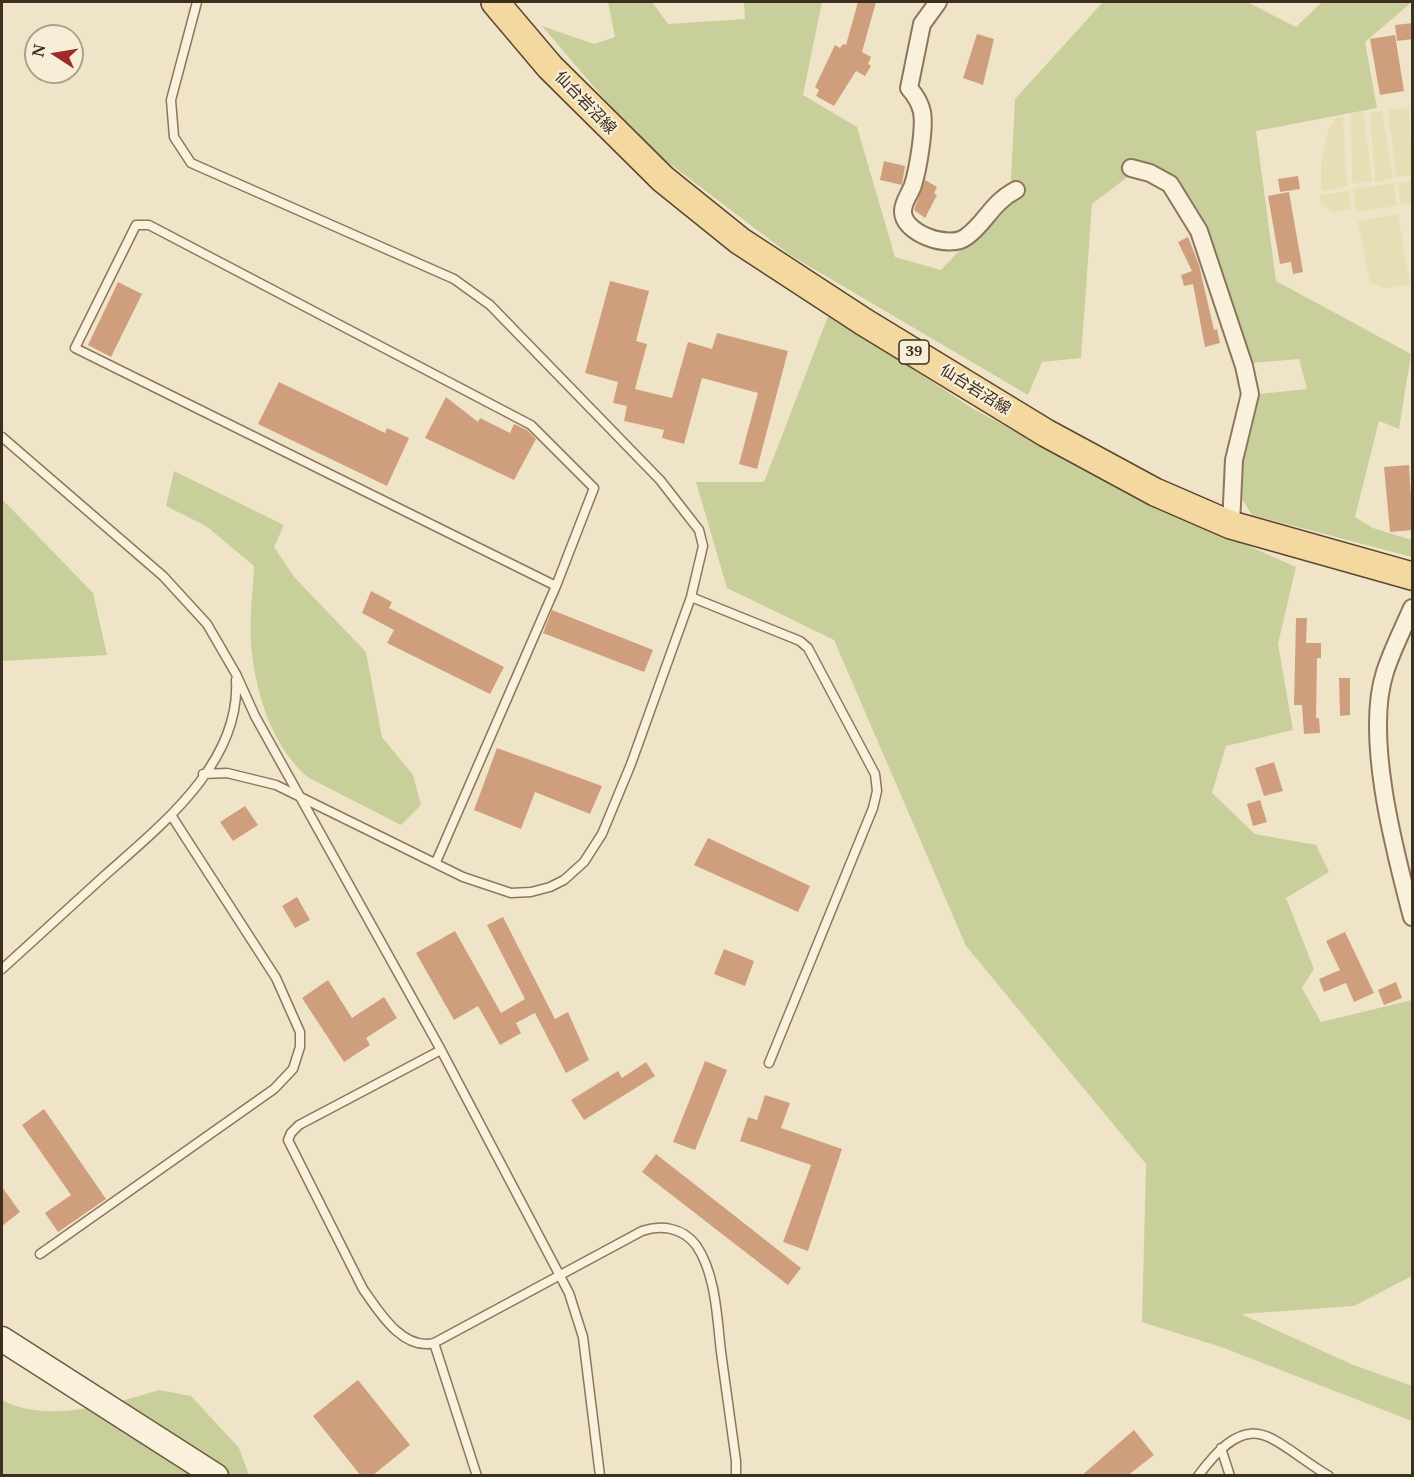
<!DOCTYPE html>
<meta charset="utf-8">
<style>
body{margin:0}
#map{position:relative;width:1414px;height:1477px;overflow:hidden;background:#f0e4c8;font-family:"Noto Serif",serif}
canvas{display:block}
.frame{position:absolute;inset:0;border:3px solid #3d2e20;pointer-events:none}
.north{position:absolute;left:24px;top:24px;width:60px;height:60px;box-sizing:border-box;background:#f7eed8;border:2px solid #ada18e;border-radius:50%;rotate:282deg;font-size:16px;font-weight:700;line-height:24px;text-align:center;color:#3d2e20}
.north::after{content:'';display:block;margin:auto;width:21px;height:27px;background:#9e2a2b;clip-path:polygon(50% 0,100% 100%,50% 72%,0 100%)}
</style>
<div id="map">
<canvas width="1414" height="1477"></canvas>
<div class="frame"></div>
<div class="north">N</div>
</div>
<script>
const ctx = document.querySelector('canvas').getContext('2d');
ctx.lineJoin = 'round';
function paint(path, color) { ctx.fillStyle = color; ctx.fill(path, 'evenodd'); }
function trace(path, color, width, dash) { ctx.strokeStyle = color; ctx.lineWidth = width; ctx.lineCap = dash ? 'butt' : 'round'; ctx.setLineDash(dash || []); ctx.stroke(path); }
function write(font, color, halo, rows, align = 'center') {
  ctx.font = font + ' "Noto Serif","Noto Sans JP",serif'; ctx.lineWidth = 4.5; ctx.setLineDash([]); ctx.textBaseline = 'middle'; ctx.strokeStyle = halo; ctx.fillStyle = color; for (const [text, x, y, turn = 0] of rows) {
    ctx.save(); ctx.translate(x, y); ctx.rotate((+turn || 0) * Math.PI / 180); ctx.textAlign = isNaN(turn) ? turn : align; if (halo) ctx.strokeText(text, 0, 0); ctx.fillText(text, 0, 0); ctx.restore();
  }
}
paint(new Path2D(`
 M 1409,107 L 1412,175 L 1396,177 L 1388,110 Z
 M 1363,111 L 1372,181 L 1352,184 L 1351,113 Z
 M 1382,111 L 1393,178 L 1375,182 L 1370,113 Z
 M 1343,116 L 1347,186 L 1321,191 L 1321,164 L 1328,130 L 1335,118 Z
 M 1412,181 L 1412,202 L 1401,204 L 1398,184 Z
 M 1394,183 L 1397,206 L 1356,212 L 1353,189 Z
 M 1349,191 L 1351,209 L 1332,212 L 1321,203 L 1320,195 Z
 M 1398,214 L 1410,284 L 1385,288 L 1370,282 L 1358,221 Z`), '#e6deb5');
paint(new Path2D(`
 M 608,2 L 652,2 L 668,24 L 745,19 L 744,2 L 822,2 L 803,95 L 857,127 L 895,257 L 941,270 L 1010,197 L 1015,99 L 1103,2 L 1247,2 L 1296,27 L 1322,2 L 1412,2 L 1365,42 L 1377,108 L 1256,131 L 1276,281 L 1411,354 L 1399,429 L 1379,421 L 1355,517 L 1373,528 L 1412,540 L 1412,557 L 1252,515 L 1235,488 L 1241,435 L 1259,394 L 1307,389 L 1299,359 L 1252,363 L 1201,229 L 1146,163 L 1092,204 L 1081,358 L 1042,362 L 1028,395 L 790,255 L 641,142 L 542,26 L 594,44 L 615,37 Z
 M 829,314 L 972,408 L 1129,493 L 1296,567 L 1278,644 L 1293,730 L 1226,746 L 1212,793 L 1255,834 L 1316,845 L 1329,872 L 1286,898 L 1314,969 L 1302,988 L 1321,1022 L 1412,1000 L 1412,1276 L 1354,1306 L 1241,1314 L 1351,1364 L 1412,1386 L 1412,1421 L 1224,1348 L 1142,1322 L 1146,1164 L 966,946 L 834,640 L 727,588 L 696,482 L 764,482 Z
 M 174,471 L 284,525 L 274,547 L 295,578 L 366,652 L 382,737 L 413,775 L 421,805 L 401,825 L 309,778 C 274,750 257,697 252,654 C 248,626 253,594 254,566 L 206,526 L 166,506 Z
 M 2,499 L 93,593 L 107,655 L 2,661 Z
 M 159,1390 L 191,1396 L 239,1448 L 249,1475 L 2,1475 L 2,1400 C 46,1424 113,1404 159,1390 Z`), '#c9cf9b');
paint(new Path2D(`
 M 858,2 L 876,2 L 862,52 L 871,57 L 868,64 L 871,66 L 865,76 L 856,71 L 834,106 L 816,96 L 819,90 L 815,87 L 835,45 L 840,48 L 843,44 L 846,45 Z
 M 1413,23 L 1413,39 L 1397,41 L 1395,25 Z
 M 977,34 L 994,39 L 983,85 L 963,78 Z
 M 1395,35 L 1404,91 L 1380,95 L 1370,39 Z
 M 884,161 L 905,166 L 902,185 L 880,180 Z
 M 1298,176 L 1300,189 L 1280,192 L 1278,179 Z
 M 925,180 L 937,187 L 934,193 L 937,195 L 925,218 L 914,210 Z
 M 1289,192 L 1303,272 L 1293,274 L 1291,262 L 1280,264 L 1268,196 Z
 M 1188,237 L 1199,265 L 1214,330 L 1217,329 L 1220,343 L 1205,347 L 1193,284 L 1184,286 L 1181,275 L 1192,271 L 1178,242 Z
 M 610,281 L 649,291 L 636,341 L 647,344 L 635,389 L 672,398 L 688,342 L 712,349 L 717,333 L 788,351 L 757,469 L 739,464 L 758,393 L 702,378 L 684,444 L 662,438 L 664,430 L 624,421 L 627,406 L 613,403 L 618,382 L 585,373 Z
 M 118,282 L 142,294 L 111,357 L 88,345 Z
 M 279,382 L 385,433 L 387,428 L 409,438 L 387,486 L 258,424 Z
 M 446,397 L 478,422 L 480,418 L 510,433 L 514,424 L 527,430 L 536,439 L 514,480 L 425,438 Z
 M 1409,465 L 1413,530 L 1390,532 L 1384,467 Z
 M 371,591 L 392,602 L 389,608 L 504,667 L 490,694 L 387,643 L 394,630 L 362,613 Z
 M 552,610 L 653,650 L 644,672 L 543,633 Z
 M 1296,618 L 1307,618 L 1306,643 L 1321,643 L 1321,658 L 1317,658 L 1316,718 L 1319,718 L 1320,733 L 1304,734 L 1302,705 L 1294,705 Z
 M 1339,678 L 1350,678 L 1350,715 L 1340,716 Z
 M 497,748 L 602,786 L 590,814 L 535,792 L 521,829 L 474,810 Z
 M 1274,762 L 1283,791 L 1264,796 L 1255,768 Z
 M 1260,800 L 1267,822 L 1253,826 L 1247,804 Z
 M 245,806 L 258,825 L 233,841 L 220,822 Z
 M 708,838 L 810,886 L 798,912 L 694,865 Z
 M 297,897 L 310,920 L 295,928 L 282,906 Z
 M 503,917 L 555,1019 L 568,1012 L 589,1060 L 566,1073 L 535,1013 L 516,1023 L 521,1033 L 500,1045 L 478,1006 L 454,1020 L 416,953 L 455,931 L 501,1013 L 525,999 L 487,925 Z
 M 1345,932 L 1374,993 L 1354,1002 L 1346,983 L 1324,992 L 1319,979 L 1340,970 L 1326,941 Z
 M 724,949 L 754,961 L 745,986 L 714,974 Z
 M 328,980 L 352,1018 L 384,997 L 397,1018 L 366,1038 L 370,1045 L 344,1062 L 302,998 Z
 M 1396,982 L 1402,998 L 1384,1005 L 1378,990 Z
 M 705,1061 L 727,1070 L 695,1150 L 673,1142 Z
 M 646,1062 L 655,1076 L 584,1120 L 571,1100 L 618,1071 L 622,1078 Z
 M 765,1095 L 790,1103 L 781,1128 L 842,1149 L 808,1251 L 783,1242 L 811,1165 L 740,1141 L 748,1117 L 757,1120 Z
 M 44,1109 L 106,1199 L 58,1232 L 45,1213 L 71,1195 L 22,1125 Z
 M 656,1154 L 801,1268 L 788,1285 L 642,1172 Z
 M 2,1187 L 20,1212 L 2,1226 Z
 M 358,1380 L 410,1445 L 372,1476 L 361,1476 L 313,1416 Z
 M 1134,1430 L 1154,1455 L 1127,1476 L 1081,1476 Z`), '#cf9f7d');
const lane = new Path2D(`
 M 197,2 L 171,100 L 174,137 L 191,163 L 454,279 L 490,305 L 660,480 L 699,530 L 703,546 L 691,597 L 631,764 L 602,834 L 584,862 L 564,880 L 550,887 L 531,892 L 511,893 L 463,877 L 276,785 L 227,773 L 203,774
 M 136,225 L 149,225 L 531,425 L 594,488 L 556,586 L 75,348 Z
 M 2,437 L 163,576 L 207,624 L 236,674 L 255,716 L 441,1050 L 569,1293 L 583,1337 L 600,1476
 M 691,597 L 800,641 L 808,648 L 875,774 L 877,791 L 873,808 L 769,1063
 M 436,862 L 556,586
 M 2,969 C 35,939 69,908 103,877 C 159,827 241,764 236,680
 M 441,1050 L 299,1125 L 291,1133 L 288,1140 L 363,1289 C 378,1310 402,1351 434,1343 L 642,1231 C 661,1224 683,1228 696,1245 C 716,1274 717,1318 721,1352 C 726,1388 731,1425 736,1461 L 736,1476
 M 40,1254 L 274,1089 L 293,1069 L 300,1047 L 300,1032 L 276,978 L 171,815
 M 434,1343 L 477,1476
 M 1221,1448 L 1230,1476
 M 1198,1476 C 1253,1402 1269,1440 1329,1476`);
const street = new Path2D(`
 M 938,2 L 922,24 L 909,88 C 915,95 920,102 922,112 C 925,128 918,169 913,185 C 910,194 903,202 903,211 C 902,233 949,250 966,237 C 986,223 991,203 1016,190
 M 1131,168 L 1150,173 L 1170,184 L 1199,231 L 1244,366 L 1250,394 L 1234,460 L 1231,525
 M 1412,608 C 1403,629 1392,650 1385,672 C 1364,737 1395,852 1412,917`);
const secondary = new Path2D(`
 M 2,1339 L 216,1476`);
const primary = new Path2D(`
 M 495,2 L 550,67 L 663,179 L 740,241 L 864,322 L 1046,433 L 1155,492 L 1231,525 L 1412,576`);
trace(lane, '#8d765c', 11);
trace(street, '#8d765c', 20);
trace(secondary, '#6f573f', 27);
trace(primary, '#5b4430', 30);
trace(lane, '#faf1dc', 8);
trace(street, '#faf1dc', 16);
trace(secondary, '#faf1dc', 24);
trace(primary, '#f3d9a0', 27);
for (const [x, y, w] of [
 [914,352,30]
]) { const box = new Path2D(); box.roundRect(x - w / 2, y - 12, w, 24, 4.5); ctx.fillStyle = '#f7eed8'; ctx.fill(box); trace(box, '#3d2e20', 1.5); }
write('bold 15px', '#3d2e20', null, [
 ["39",914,352]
]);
write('16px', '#3d2e20', '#f7eed8', [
 ["仙台岩沼線",585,103,46],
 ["仙台岩沼線",975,390,32]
]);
</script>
